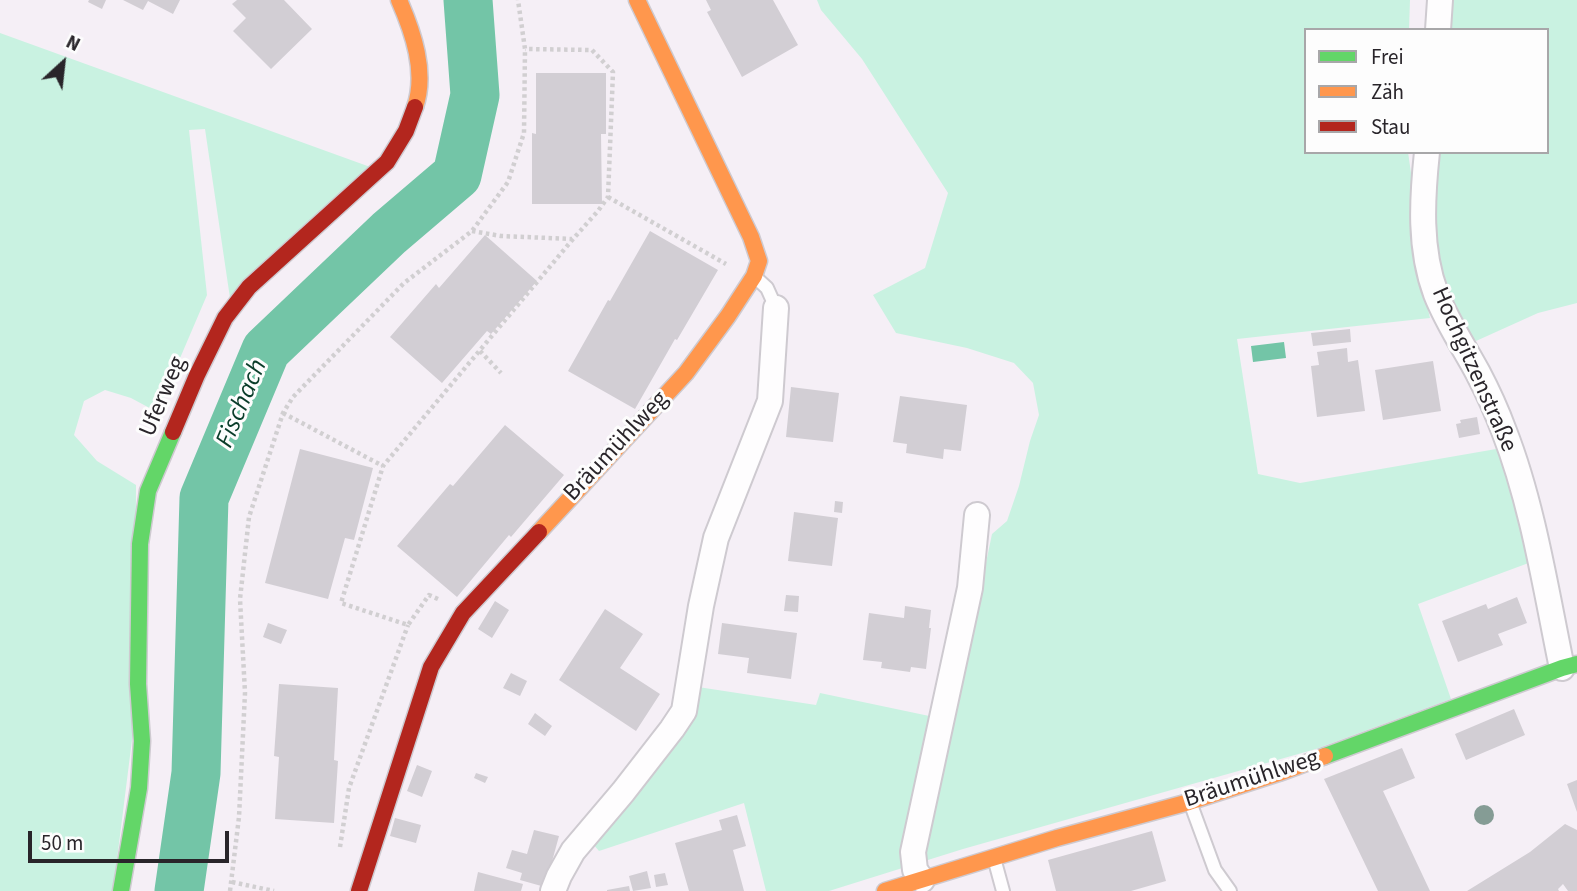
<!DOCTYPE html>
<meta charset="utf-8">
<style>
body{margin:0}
#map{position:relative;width:1577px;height:891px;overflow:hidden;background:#f5eff6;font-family:"Source Sans 3",sans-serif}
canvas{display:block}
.legend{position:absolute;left:1304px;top:28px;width:245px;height:126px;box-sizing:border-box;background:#fdfdfd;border:2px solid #a8a7a9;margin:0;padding:9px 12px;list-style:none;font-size:21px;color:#29252a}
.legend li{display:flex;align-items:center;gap:14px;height:35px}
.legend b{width:35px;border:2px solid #a8a7a9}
.north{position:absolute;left:28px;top:28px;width:70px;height:70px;-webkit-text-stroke:5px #fdfdfd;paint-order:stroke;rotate:27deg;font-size:19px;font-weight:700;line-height:28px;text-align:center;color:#29252a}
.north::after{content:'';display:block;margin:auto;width:24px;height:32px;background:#29252a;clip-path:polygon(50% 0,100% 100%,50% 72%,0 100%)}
.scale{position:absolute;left:28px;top:831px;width:201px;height:32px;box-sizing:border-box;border:4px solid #29252a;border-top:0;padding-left:9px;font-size:21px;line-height:24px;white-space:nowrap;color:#29252a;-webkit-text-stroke:5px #fdfdfd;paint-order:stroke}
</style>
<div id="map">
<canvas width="1577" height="891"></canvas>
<ul class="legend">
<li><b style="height:9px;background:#63d668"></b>Frei</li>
<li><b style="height:9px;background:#ff974d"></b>Zäh</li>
<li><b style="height:9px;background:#b3261e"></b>Stau</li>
</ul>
<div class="north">N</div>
<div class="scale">50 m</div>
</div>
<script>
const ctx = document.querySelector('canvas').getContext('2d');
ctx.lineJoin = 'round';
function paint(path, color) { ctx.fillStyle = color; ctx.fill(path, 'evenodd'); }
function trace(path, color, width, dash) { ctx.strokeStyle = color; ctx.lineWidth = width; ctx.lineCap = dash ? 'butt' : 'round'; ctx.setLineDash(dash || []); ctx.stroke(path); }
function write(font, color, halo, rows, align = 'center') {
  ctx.font = font + ' "Source Sans 3",sans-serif'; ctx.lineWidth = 6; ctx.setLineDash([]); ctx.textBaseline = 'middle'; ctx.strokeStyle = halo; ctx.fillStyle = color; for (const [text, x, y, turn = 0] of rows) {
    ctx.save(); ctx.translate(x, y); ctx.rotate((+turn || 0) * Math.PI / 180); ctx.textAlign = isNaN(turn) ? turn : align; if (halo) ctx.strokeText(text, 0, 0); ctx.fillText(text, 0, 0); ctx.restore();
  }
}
paint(new Path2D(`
 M 817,0 L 1410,0 L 1409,30 L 1306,30 L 1306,152 L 1408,152 L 1417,215 L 1419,271 L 1430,318 L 1237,339 L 1258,474 L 1300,483 L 1502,448 L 1534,561 L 1418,604 L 1451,699 L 1316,749 L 963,849 L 829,891 L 766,891 L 744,803 L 599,851 L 593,844 L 610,817 L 676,745 L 690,711 L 698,687 L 816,705 L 820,693 L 953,721 L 992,534 L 1007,521 L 1019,486 L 1030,441 L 1039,415 L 1033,383 L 1014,363 L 967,348 L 896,333 L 873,295 L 925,268 L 948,193 L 862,59 L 821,10 Z
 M 1441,0 L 1577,0 L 1577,303 L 1538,313 L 1476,341 L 1448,312 L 1433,276 L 1430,152 L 1547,152 L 1547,30 L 1438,30 Z
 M 0,33 L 373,168 L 230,298 L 205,129 L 189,130 L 207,295 L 157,412 L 131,398 L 105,390 L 84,401 L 74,435 L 97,461 L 136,485 L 135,716 L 113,891 L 0,891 Z`), '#c9f2e1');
paint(new Path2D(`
 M 1284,342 L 1286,358 L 1253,362 L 1251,346 Z`), '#73c5a7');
trace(new Path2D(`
 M 179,891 L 196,773 L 204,498 L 266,350 L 389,233 L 457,175 L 475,95 L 468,0`), '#73c5a7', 49);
paint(new Path2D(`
 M 89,0 L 106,0 L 102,9 L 88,2 Z
 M 123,0 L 180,0 L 173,14 L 148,1 L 143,10 Z
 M 237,0 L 284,0 L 312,29 L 271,69 L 233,31 L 246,18 L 232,4 Z
 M 706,0 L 773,0 L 798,45 L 742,77 L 707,12 L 711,10 Z
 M 536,73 L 606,73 L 606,134 L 601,134 L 602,204 L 532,204 L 532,133 L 536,134 Z
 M 650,231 L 718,270 L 677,340 L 675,339 L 635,409 L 568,371 L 608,300 L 610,301 Z
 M 485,235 L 537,281 L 491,334 L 487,331 L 442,383 L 390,337 L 436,284 L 439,288 Z
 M 1350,329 L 1351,342 L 1313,346 L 1311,333 Z
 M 1347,348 L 1348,362 L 1358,360 L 1365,411 L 1317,417 L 1311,366 L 1319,365 L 1317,352 Z
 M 1433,361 L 1441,411 L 1383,420 L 1375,370 Z
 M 791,387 L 839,393 L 833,442 L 786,437 Z
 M 900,396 L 967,405 L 961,451 L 944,449 L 943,459 L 906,453 L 907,444 L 893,442 Z
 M 1477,417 L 1480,434 L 1459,438 L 1456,424 L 1461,423 L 1460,420 Z
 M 505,425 L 564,475 L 511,537 L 509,535 L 457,597 L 397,546 L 450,484 L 453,486 Z
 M 300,449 L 373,468 L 354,540 L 345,538 L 328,599 L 265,583 Z
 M 835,501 L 843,502 L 842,513 L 834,512 Z
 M 794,512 L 838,518 L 832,566 L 788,561 Z
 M 786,595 L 799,596 L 798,612 L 784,611 Z
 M 1517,597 L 1527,623 L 1498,634 L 1503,645 L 1458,662 L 1442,621 L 1486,604 L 1488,609 Z
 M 495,601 L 509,610 L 492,638 L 478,629 Z
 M 905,606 L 931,610 L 929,628 L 931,628 L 926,669 L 911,667 L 910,672 L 881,668 L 882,662 L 863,660 L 869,613 L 904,618 Z
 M 605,609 L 643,634 L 620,668 L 660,694 L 636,731 L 559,680 Z
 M 268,623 L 287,630 L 281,644 L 263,637 Z
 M 722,623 L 797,633 L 791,679 L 747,673 L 749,658 L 718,654 Z
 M 511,673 L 527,681 L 520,696 L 503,688 Z
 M 279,684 L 338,688 L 334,760 L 338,761 L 334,823 L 275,819 L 279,757 L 274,756 Z
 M 1514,709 L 1525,735 L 1466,760 L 1455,734 Z
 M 535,713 L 552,726 L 545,736 L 528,724 Z
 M 1402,748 L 1415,778 L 1383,791 L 1430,891 L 1378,891 L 1324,779 Z
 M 417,765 L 432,771 L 422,797 L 407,791 Z
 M 476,773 L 488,777 L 485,783 L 474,778 Z
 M 1577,780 L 1577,812 L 1567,784 Z
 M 737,815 L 746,846 L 733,850 L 744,891 L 689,891 L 675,843 L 722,830 L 719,820 Z
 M 395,818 L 421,825 L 416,843 L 390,836 Z
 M 1565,824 L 1577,830 L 1577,891 L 1568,891 L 1563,884 L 1558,889 L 1559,891 L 1467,891 L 1530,852 Z
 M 534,830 L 559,836 L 545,887 L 520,880 L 522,873 L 506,868 L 512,850 L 527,854 Z
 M 1152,831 L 1166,881 L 1131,891 L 1056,891 L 1048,860 Z
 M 647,871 L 651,888 L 633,891 L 629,876 Z
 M 478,872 L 523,884 L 521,891 L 474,891 Z
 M 665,873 L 668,885 L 656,887 L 654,875 Z
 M 629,886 L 630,891 L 607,891 L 607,890 Z`), '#d2ced4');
const lane = new Path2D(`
 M 755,277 L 767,288 L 776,308
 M 1190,802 L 1215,870 L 1230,891
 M 994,858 L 1003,891`);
const street = new Path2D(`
 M 1438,30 L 1440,0
 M 1427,152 C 1422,199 1419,249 1436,294 C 1447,322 1464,347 1478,373 C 1488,392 1497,412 1504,431 C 1533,505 1546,591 1562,668
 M 922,880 L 915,870 L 913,852 L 970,588 L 977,515
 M 553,891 L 559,876 L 573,851 L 623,792 L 672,729 L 684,711 L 701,606 L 716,538 L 770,401 L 776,308`);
const fast = new Path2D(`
 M 1325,756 L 1562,668 L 1577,664
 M 121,891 L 139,788 L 142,741 L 138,684 L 140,544 L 148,491 L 173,432`);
const slow = new Path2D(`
 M 399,0 C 413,32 427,72 415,107
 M 539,532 L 686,373 L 728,316 L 754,276 L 759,261 L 751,237 L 637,0
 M 885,891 L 1057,838 L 1189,802 L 1279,773 L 1325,756`);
const jam = new Path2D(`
 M 173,432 L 197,375 L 225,318 L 249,287 L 387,162 L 406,131 L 415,107
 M 359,891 L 431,667 L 463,613 L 539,532`);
trace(lane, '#cecad0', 16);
trace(street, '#cecad0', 28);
trace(fast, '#cecad0', 19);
trace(slow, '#cecad0', 19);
trace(jam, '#cecad0', 19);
trace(new Path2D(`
 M 608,197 L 726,264
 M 472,231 L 501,236 L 572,239
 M 480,351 L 501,373
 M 283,413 L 383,466
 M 438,599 L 429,595 L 408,625 L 341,603 L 383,466 L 573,239 L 598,211 L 608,197 L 613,72 L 592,50 L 525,49
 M 340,847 L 349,788 L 408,625
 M 232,882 L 274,891
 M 230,891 L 239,817 L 245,693 L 240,599 L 249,517 L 283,413 L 293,397 L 404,283 L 472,231 L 508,182 L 524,133 L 525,49 L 518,0`), '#d1cfd1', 4.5, [3.5, 3.5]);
trace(lane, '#fefdfe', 12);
trace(street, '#fefdfe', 24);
trace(fast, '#63d668', 16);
trace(slow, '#ff974d', 16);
trace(jam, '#b3261e', 16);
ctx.fillStyle = '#859c95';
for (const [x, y] of [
 [1484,815]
]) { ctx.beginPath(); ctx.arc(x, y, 10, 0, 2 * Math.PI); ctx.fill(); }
write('24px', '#29252a', '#fdfdfd', [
 ["Hochgitzenstraße",1473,370,66],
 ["Uferweg",164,397,-67],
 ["Bräumühlweg",617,447,-47],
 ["Bräumühlweg",1252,780,-18]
]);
write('italic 26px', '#0a3d2a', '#fdfdfd', [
 ["Fischach",243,404,-67]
]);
</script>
